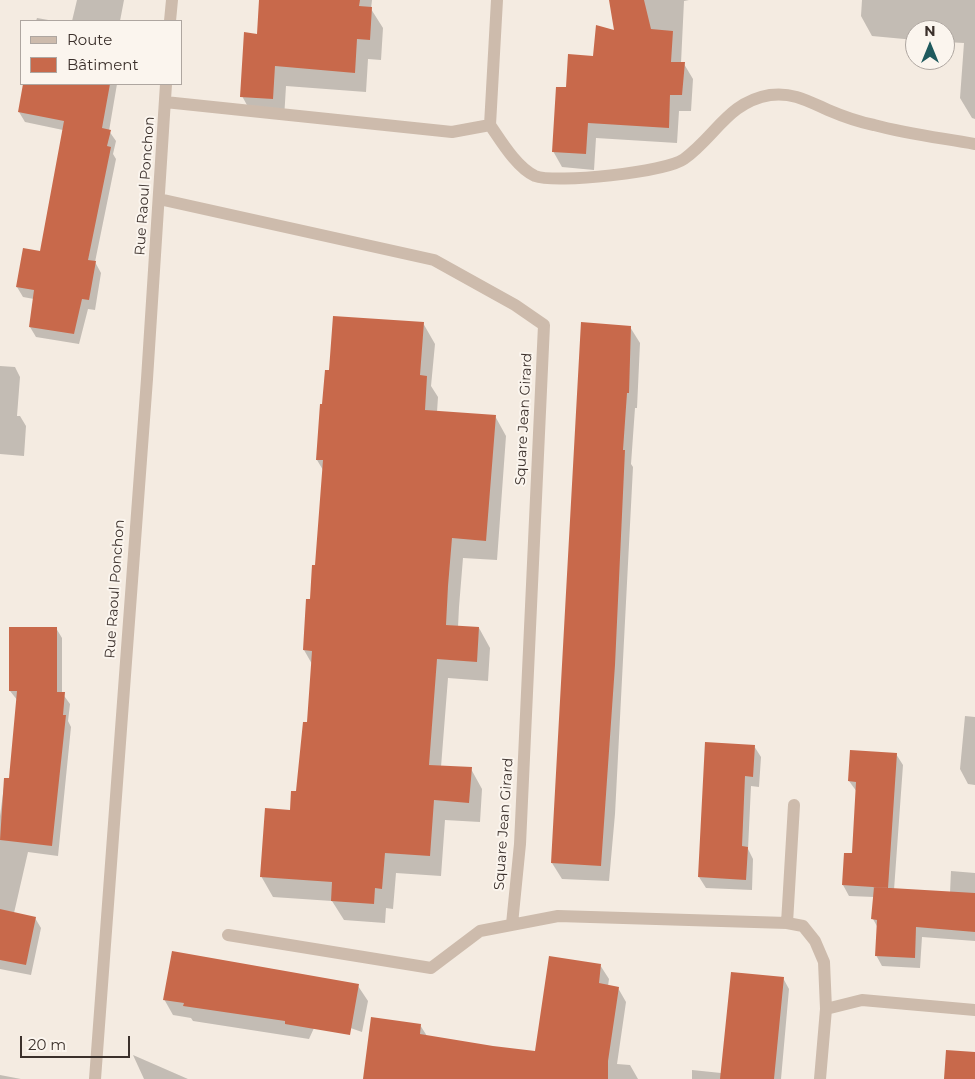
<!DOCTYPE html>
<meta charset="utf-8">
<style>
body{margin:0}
#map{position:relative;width:975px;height:1079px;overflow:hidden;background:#f4ebe1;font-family:Montserrat,sans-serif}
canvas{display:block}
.legend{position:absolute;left:20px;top:20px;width:162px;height:65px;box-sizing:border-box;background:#fbf5ee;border:1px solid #aea6a0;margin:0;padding:6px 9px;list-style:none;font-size:15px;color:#3b302b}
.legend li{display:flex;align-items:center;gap:10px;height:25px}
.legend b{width:25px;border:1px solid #aea6a0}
.north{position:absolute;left:905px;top:20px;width:50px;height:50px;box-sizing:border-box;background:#fbf5ee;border:1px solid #aea6a0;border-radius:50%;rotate:0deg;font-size:14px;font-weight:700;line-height:20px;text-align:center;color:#3b302b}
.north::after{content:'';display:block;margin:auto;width:18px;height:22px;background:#1f5a5e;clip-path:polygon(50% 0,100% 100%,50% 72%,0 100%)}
.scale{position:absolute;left:20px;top:1036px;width:110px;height:22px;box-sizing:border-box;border:2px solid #3b302b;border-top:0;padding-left:6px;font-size:15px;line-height:18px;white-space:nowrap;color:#3b302b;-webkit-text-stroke:4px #fbf5ee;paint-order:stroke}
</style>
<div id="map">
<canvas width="975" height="1079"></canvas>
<ul class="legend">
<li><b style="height:6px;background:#cdbbac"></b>Route</li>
<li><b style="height:14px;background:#c8694b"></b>Bâtiment</li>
</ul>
<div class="north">N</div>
<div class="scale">20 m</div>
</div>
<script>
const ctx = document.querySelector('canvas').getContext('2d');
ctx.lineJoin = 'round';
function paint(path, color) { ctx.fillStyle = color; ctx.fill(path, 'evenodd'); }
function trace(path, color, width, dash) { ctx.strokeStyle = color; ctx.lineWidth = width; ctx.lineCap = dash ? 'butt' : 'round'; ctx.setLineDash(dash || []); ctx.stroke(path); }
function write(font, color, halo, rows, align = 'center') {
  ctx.font = font + ' Montserrat,sans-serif'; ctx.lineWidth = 4; ctx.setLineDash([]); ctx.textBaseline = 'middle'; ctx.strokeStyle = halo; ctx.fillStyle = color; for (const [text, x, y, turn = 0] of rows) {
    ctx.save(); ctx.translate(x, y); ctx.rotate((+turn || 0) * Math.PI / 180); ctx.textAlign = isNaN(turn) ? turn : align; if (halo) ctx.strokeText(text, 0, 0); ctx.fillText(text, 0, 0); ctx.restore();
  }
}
paint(new Path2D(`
 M 77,0 L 124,0 L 120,21 L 72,21 Z
 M 283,0 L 372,0 L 371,9 L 383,28 L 381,60 L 368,59 L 366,92 L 286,86 L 284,119 L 253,116 L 242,96 L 258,35 Z
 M 610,0 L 689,0 L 684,1 L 681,63 L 684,64 L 693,79 L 691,111 L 679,111 L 677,143 L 596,138 L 594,170 L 562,167 L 553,151 L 567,89 L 615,32 Z
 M 862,0 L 975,0 L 975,119 L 972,118 L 960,98 L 964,43 L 945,42 L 945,30 L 915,30 L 915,40 L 872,36 L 861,16 Z
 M 37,18 L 54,21 L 36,21 Z
 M 24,84 L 117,84 L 109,131 L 116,141 L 113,154 L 116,159 L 95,262 L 101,273 L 95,310 L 88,309 L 79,344 L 36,337 L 30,327 L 34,299 L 23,297 L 17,287 L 41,253 L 63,130 L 25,122 L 19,112 Z
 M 423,323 L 435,344 L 431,386 L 438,397 L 437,412 L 495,416 L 506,436 L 497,560 L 463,558 L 459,607 L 458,627 L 479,628 L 490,648 L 488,681 L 448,678 L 441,767 L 471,769 L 482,789 L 480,822 L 445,820 L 441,876 L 396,873 L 393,909 L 386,908 L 385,923 L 344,920 L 332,901 L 273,897 L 261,876 L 291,811 L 297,793 L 308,724 L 312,664 L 304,650 L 316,566 L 323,470 L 317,460 L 323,405 L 330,371 Z
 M 630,327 L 640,343 L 637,408 L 635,408 L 631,464 L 633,467 L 615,814 L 609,881 L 562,879 L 552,863 Z
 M 0,366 L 15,367 L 20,377 L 17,416 L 20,416 L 26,426 L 24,456 L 0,454 Z
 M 56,628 L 62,638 L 62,693 L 70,704 L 68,721 L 71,727 L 58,856 L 28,852 L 14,913 L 35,918 L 41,928 L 31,975 L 0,969 L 0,816 L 5,779 L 10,780 L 18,701 L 10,691 Z
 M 965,716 L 975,717 L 975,785 L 968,784 L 960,769 Z
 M 754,746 L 761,757 L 759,787 L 751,786 L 748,849 L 753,859 L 752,890 L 706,888 L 699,877 Z
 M 896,754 L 903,765 L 894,890 L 950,893 L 951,871 L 975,873 L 975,941 L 922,937 L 920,968 L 882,966 L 876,955 L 878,928 L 873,919 L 874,897 L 849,896 L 843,885 L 853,854 L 857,792 L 849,781 Z
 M 600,965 L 609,979 L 608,986 L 618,988 L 626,1002 L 617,1064 L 630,1065 L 638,1079 L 364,1079 L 420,1025 L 427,1036 L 493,1048 L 536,1052 Z
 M 783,978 L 789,989 L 781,1079 L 692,1079 L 692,1070 L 721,1073 Z
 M 358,986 L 368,1001 L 362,1032 L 319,1017 L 309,1039 L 193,1021 L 191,1018 L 173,1015 L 164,999 Z
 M 133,1055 L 188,1079 L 144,1079 Z
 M 0,1075 L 21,1079 L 0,1079 Z`), '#0003');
paint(new Path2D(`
 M 259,0 L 360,0 L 359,6 L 372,7 L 370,40 L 357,39 L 355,73 L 275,66 L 273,99 L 240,97 L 244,32 L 257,34 Z
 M 609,0 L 644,0 L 651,29 L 673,31 L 671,62 L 685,62 L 682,95 L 670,95 L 669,128 L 588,123 L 586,154 L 552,152 L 556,87 L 566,87 L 568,54 L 593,56 L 596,25 L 614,30 Z
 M 23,84 L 110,84 L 102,128 L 111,130 L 107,146 L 111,147 L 88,260 L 96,261 L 89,300 L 82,299 L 74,334 L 29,327 L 34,290 L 16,287 L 23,248 L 40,251 L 64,121 L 18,112 Z
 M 333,316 L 424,322 L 420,375 L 427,376 L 425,410 L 496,415 L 486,541 L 452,538 L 448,586 L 446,625 L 479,627 L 477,662 L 437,659 L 429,765 L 472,767 L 469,803 L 434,800 L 430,856 L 385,853 L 382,889 L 375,888 L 374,904 L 331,901 L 332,882 L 260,877 L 265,808 L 290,810 L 291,791 L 296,791 L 303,722 L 307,722 L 312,651 L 303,650 L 306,599 L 310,599 L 312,565 L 315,565 L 323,460 L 316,460 L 320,404 L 322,404 L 325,370 L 329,370 Z
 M 581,322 L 631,326 L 629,393 L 627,393 L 623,450 L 625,450 L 615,665 L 601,866 L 551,863 Z
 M 9,627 L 57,627 L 57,692 L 65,692 L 63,715 L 66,715 L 52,846 L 0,840 L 4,778 L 9,778 L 17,691 L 9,691 Z
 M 705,742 L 755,745 L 753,777 L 745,776 L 742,846 L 748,847 L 746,880 L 698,877 Z
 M 850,750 L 897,753 L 888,888 L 842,885 L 844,853 L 852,853 L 856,782 L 848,781 Z
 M 874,887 L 975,893 L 975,932 L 916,927 L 915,958 L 875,956 L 877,920 L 871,919 Z
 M 0,909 L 36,917 L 26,965 L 0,960 Z
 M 172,951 L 359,984 L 350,1035 L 285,1024 L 285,1021 L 183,1006 L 184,1003 L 163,1000 Z
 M 549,956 L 601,964 L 599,983 L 619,987 L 608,1061 L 608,1079 L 363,1079 L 371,1017 L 421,1024 L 420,1034 L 493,1046 L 535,1051 Z
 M 731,972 L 784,977 L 774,1079 L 720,1079 Z
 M 946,1050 L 975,1052 L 975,1079 L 944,1079 Z`), '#c8694b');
trace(new Path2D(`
 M 170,21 L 172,0
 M 165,102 L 452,132 L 490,125
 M 490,125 C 501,141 517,168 535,176 C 556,184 666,172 684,159 C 716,136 728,102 770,95 C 793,92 808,101 828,110 C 842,116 859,122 874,125 C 907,134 942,138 975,144
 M 490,125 L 497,0
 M 159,199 L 434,260 L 515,305 L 544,325 L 520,844 L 512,924
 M 787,923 L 803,926 L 815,941 L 824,962 L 826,1009
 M 228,935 L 431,968 L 480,931 L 558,916 L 787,923 L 794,805
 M 95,1079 L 147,379 L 166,84
 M 820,1079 L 826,1009 L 862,1000 L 975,1010`), '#cdbbac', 12);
write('14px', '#3b302b', '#fbf5ee', [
 ["Rue Raoul Ponchon",145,186,-86],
 ["Square Jean Girard",524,419,-87],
 ["Rue Raoul Ponchon",115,589,-86],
 ["Square Jean Girard",504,824,-86]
]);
</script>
